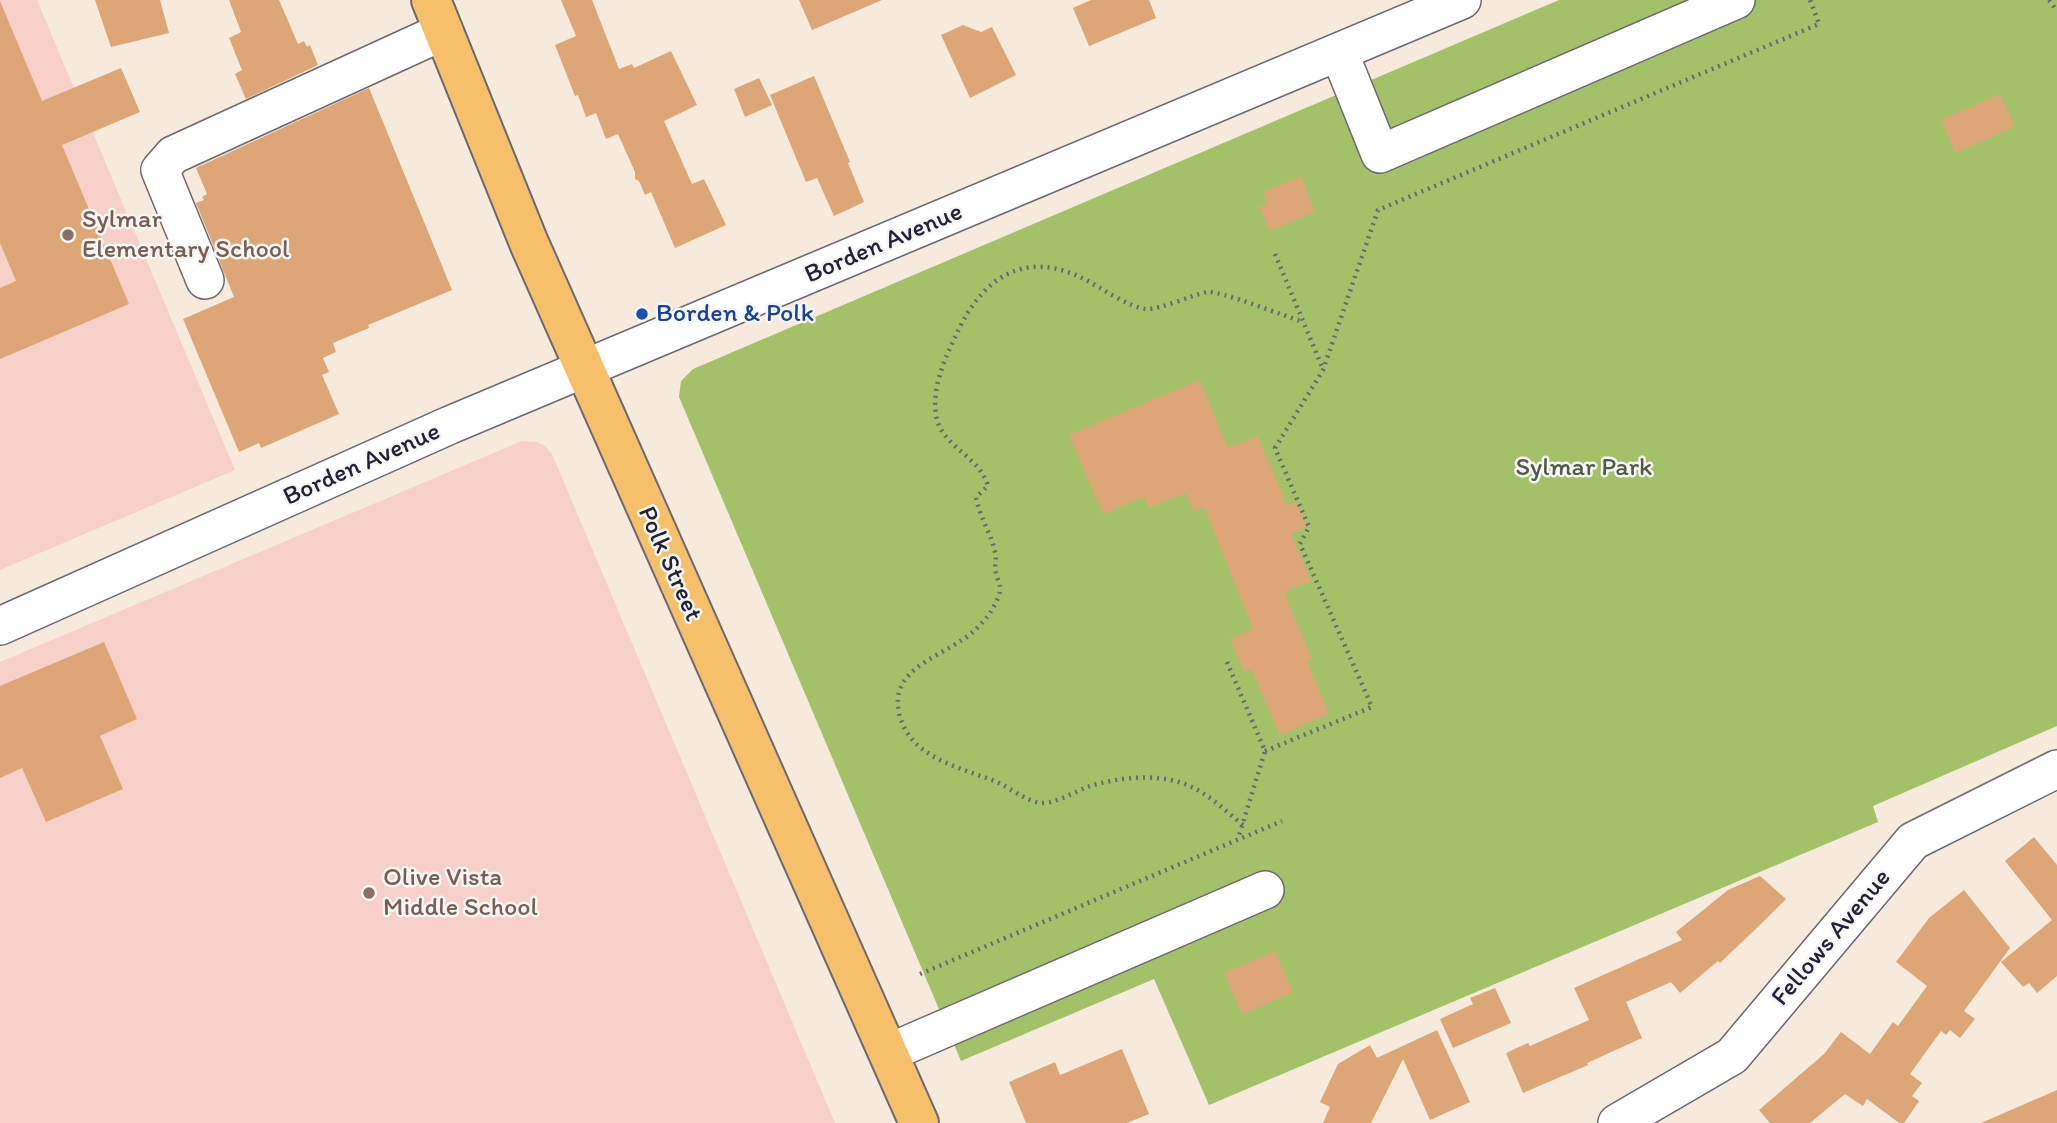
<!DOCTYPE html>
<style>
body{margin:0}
canvas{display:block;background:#f5eadb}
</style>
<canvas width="2057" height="1123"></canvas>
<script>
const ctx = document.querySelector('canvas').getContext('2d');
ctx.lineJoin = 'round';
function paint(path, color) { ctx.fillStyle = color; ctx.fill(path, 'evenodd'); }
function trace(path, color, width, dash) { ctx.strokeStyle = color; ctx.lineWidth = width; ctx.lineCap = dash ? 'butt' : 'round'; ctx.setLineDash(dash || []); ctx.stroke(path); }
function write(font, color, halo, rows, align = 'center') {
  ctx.font = font + ' Itim,sans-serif'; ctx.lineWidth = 5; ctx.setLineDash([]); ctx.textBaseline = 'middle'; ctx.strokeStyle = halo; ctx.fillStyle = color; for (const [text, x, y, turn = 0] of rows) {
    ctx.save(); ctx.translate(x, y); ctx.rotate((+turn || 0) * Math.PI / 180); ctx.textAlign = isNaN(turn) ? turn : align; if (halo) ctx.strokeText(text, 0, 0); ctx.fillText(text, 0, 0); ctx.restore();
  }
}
paint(new Path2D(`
 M 0,0 L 37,0 L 235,470 L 0,570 Z
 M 522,441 L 537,442 L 545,446 L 552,454 L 835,1123 L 0,1123 L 0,662 Z`), '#f7d0ca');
paint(new Path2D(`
 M 1559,0 L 2057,0 L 2057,726 L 1873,806 L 1878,822 L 1209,1105 L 1154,979 L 961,1061 L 679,397 L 681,381 L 693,369 Z`), '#a3c168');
paint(new Path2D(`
 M 95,0 L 160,0 L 169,33 L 111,47 Z
 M 229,0 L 279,0 L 298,44 L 304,41 L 307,47 L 310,45 L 318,65 L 246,99 L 235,74 L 242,70 L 229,38 L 241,32 Z
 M 561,0 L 592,0 L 619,69 L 632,64 L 634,68 L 671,51 L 697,105 L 664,121 L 692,184 L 704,179 L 726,225 L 675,248 L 651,192 L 645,195 L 639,181 L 635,179 L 635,172 L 618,134 L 606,139 L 596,113 L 586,117 L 578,95 L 575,96 L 555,45 L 576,36 Z
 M 799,0 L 882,0 L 812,30 Z
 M 1091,0 L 1149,0 L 1156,18 L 1089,46 L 1073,8 Z
 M 0,1 L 42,101 L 121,68 L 140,112 L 62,145 L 129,304 L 0,359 L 0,288 L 16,281 L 0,243 Z
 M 963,25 L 981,32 L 992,27 L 1016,75 L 970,98 L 941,35 Z
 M 814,76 L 850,162 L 848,163 L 864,202 L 834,216 L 817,178 L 806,182 L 770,95 Z
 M 759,78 L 772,105 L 745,117 L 734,89 Z
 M 369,88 L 452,290 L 368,325 L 369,328 L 333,343 L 336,352 L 323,358 L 329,372 L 322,375 L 339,414 L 261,448 L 259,443 L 239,452 L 183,319 L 234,297 L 196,203 L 204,200 L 202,197 L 207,194 L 196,168 Z
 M 2000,94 L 2015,127 L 1955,153 L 1941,120 Z
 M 1301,176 L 1315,212 L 1270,231 L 1259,207 L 1267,204 L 1263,192 Z
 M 1200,380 L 1228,448 L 1258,436 L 1287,506 L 1296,502 L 1307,527 L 1291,534 L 1311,581 L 1284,592 L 1312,659 L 1307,661 L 1329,714 L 1280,735 L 1251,669 L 1244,672 L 1230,639 L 1253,629 L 1204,507 L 1194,511 L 1186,493 L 1149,508 L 1144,497 L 1103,514 L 1069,435 Z
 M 104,642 L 137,719 L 100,736 L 123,789 L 46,822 L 22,768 L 0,778 L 0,686 Z
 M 2034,837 L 2057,865 L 2057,976 L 2037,993 L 2029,983 L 2023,987 L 2001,962 L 2052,920 L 2005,861 Z
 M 1760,876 L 1786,899 L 1764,921 L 1720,963 L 1718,961 L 1680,993 L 1671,982 L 1626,1002 L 1642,1038 L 1587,1063 L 1588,1065 L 1523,1093 L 1506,1053 L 1528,1043 L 1530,1046 L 1589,1020 L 1574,988 L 1682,940 L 1676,932 L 1728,890 Z
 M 1964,890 L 2010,948 L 1964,1011 L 1975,1019 L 1960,1038 L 1950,1030 L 1946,1035 L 1941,1031 L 1910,1074 L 1922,1083 L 1912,1096 L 1919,1101 L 1904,1123 L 1899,1123 L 1867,1099 L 1863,1106 L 1845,1094 L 1810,1123 L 1770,1123 L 1759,1110 L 1824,1054 L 1841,1032 L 1870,1054 L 1893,1022 L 1898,1026 L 1927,986 L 1896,962 L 1929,918 Z
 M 1275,951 L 1293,992 L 1242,1015 L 1224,973 Z
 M 1495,988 L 1511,1023 L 1453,1048 L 1440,1019 L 1473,1004 L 1470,998 Z
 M 1437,1030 L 1470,1102 L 1430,1120 L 1403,1059 L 1371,1123 L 1323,1123 L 1330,1107 L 1320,1102 L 1338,1064 L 1370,1045 L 1377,1058 Z
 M 1122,1049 L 1149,1114 L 1127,1123 L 1026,1123 L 1009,1082 L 1055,1062 L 1060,1075 Z
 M 2057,1090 L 2057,1123 L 1981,1123 Z`), '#dda676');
const minor = new Path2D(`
 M 1339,52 L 1380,154 L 1736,0
 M 205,280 L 160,170 L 173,155 L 444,31
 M 0,626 L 450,425 L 1462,0
 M 888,1053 L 1265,890
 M 1617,1123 L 1732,1056 L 1913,841 L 2057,769`);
const major = new Path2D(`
 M 431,0 L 529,243 L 919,1123`);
trace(minor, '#6c6873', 40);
trace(major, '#6c6873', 42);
trace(new Path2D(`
 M 2049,0 L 2057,11
 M 1275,254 L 1323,369
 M 1227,662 L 1265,751 L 1238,839
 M 1265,751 L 1372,707 L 1300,544 L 1309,527 L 1275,448 L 1323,370 L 1378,210 L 1819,24 L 1810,0
 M 1243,825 C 1229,814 1216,801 1201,792 C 1168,771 1122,776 1087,787 C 1074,792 1057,803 1042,803 C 1027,802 1012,789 999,783 C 962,767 910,760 899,713 C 890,672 933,659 959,642 C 971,635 982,624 990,613 C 994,606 1000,597 1000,589 C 1000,583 997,579 996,573 C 994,566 997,559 995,552 C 991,533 979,516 976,497 L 988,486 C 979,455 941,447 936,415 C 931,387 947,353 959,329 C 985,275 1027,250 1084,279 C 1100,287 1128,307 1146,309 C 1159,310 1192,295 1207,292 C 1218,290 1288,317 1303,322
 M 920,974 L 1282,821`), '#6c6873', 4.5, [2, 5]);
trace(minor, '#fff', 37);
trace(major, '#f6c06b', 38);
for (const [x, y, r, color] of [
 [68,235,7,"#8d6e63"],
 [642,314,7,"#1a4fb4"],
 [369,893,7,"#8d6e63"]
]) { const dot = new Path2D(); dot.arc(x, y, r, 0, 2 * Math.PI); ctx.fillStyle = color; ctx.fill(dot); trace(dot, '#f6f6f2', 2.5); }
write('26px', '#785e54', '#f6f6f2', [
 ["Sylmar",82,220],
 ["Elementary School",82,250],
 ["Olive Vista",383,878],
 ["Middle School",383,908]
], 'left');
write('26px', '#22223b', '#f6f6f2', [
 ["Borden Avenue",884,244,-23],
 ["Borden Avenue",362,465,-24],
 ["Polk Street",669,564,66],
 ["Fellows Avenue",1832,938,-50]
]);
write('26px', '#164399', '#f6f6f2', [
 ["Borden & Polk",656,314]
], 'left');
write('26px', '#4f5a4b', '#f6f6f2', [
 ["Sylmar Park",1584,468]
]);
</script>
